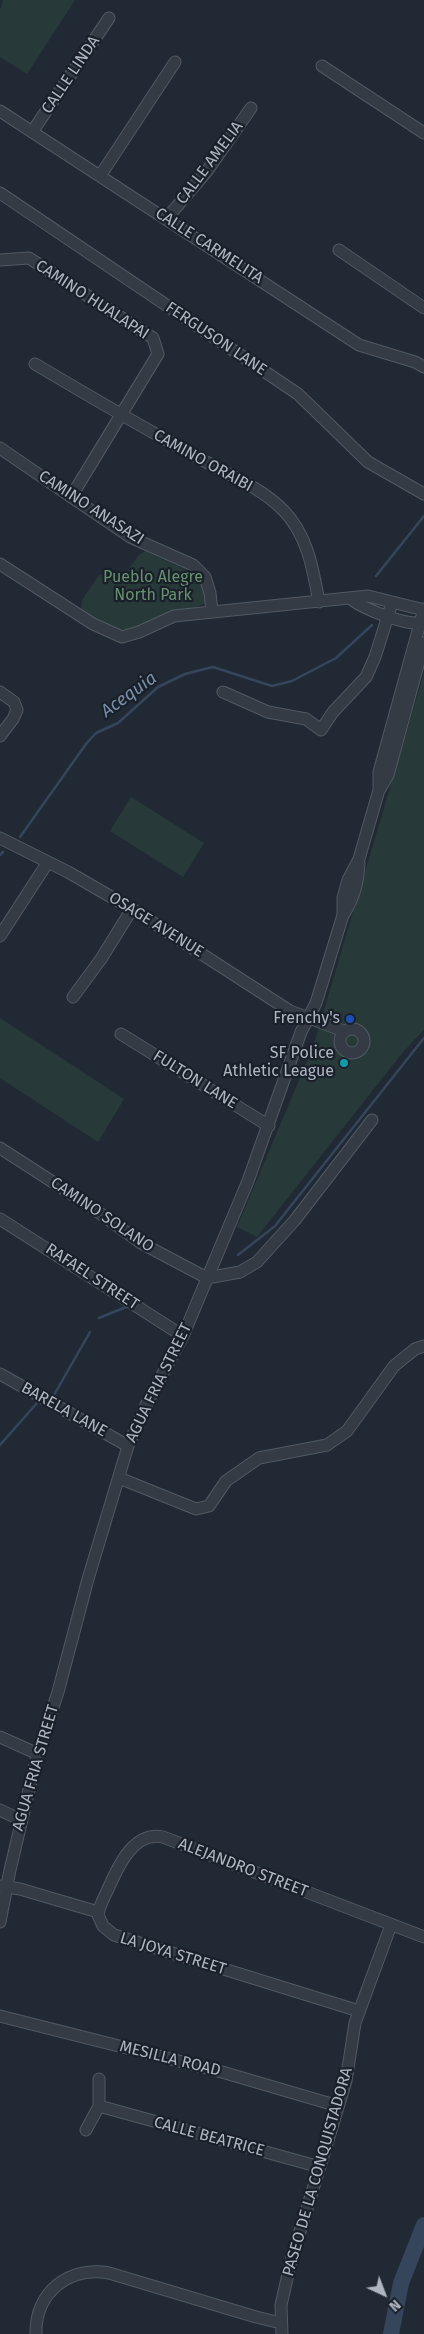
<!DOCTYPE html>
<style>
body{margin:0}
#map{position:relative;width:424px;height:2334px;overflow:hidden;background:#212a34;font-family:"Fira Sans",sans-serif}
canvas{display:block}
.north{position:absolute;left:359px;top:2269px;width:50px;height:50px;-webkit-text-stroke:4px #1a202a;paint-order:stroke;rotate:137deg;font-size:14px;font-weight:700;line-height:20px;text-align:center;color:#aeb6c2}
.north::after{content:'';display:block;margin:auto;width:18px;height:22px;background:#aeb6c2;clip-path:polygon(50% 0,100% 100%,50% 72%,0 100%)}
</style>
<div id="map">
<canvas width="424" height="2334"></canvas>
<div class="north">N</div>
</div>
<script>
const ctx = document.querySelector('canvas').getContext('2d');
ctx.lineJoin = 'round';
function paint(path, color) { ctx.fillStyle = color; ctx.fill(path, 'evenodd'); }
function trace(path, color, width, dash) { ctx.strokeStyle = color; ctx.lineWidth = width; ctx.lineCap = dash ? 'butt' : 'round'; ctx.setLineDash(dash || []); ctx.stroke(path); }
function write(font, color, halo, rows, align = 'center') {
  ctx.font = font + ' "Fira Sans",sans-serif'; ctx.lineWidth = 4.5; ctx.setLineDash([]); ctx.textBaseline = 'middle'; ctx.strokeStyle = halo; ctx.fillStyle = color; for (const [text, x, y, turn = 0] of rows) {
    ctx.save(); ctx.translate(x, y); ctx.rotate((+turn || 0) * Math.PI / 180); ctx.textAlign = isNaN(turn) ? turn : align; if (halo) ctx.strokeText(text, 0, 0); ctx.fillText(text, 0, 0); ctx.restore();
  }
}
paint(new Path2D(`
 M 3,0 L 75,0 L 27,74 L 0,57 L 0,10 Z
 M 145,551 L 192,573 L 203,586 L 206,602 C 194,611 175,610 161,615 C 148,619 138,629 124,630 C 110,630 93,618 81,611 L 82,600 L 100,574 L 114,582 L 120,581 L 138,556 Z
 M 424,673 L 424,1030 L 403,1052 L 257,1237 L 237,1227 L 313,1047 Z
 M 131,797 L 204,843 L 183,877 L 110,831 Z
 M 0,1018 L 124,1099 L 98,1142 L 0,1078 Z`), '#273a39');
trace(new Path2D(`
 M 376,576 L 424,516
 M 20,837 L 86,744 L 96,733 L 118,723 L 158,687 L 185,674 L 213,667 L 272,686 L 292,681 L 336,658 L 372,625
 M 0,855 L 3,852
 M 238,1255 L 275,1226 L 424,1038
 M 99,1318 L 126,1307
 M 54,1395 L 90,1332
 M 0,1445 L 38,1402`), '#35455b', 2.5);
trace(new Path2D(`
 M 391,2334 L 401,2283 L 424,2225`), '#35455b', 16);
const minor = new Path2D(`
 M 322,66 L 424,133
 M 0,111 L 359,345 L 415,362 L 424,367
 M 32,132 L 109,18
 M 100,176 L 175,62
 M 0,193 L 298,394 L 368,462 L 424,494
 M 167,218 L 207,171 L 251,108
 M 339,250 L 424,308
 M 0,260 L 29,258 L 153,338 L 158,354 L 71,497
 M 35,364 C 89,396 142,427 197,457 C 225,473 261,487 284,511 C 308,536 313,570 319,602
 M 0,448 L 130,537 L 193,565 L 205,577 L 210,593 L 212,612
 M 0,564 L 93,624 L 122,637 L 139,632 L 174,616 L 368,596 L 424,610
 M 351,599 C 364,609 407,627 424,622
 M 0,692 L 14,702 L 17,710 L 13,719 L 0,736
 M 223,692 L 268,712 L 306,719 L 321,730 L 333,712 L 366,677 L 375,657 L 392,603
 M 380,789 L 388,775 L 424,643
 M 0,838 L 68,872 L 132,909 L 290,1011 L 344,1031
 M 344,914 C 354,897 358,883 359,863
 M 0,936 L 48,862
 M 73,997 L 101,959 L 132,909
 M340 1041a12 12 0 1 1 24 0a12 12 0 1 1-24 0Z
 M 121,1034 L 269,1126
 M 0,1148 L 90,1206 L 141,1243 L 207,1278 L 240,1272 L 257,1262 L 295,1220 L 372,1120
 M 0,1219 L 183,1336
 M 0,1374 L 128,1446
 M 119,1478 L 196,1509 L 209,1506 L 226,1481 L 259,1458 L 327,1445 L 347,1431 L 394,1366 L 415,1349 L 424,1346
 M 0,1737 L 38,1754
 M 0,1810 L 21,1820
 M 1,1886 L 20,1889 L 98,1912
 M 0,1922 L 10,1870 L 37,1756 L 58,1692 L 88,1579 L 128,1446 L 146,1405 L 183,1336 L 248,1181 L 301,1032 L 316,1003 L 343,915 L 343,898 L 348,880 L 359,859 L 379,790 L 379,772 L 424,609
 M 359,2011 L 114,1935 L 103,1926 L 98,1915 C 99,1906 104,1898 108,1889 C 118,1867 133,1831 163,1837 L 424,1937
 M 0,2016 L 222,2072 L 338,2106
 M 99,2106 L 320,2167
 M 86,2130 L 99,2106 L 99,2079
 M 36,2334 C 35,2292 69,2266 109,2273 L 256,2317 L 281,2323
 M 282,2334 L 281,2305 L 291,2261 L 346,2081 L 355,2023 L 391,1925`);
trace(minor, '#515963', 13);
trace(minor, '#343b45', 11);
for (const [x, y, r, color] of [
 [350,1019,5,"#1a4fb4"],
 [344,1063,5,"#0f9aa8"]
]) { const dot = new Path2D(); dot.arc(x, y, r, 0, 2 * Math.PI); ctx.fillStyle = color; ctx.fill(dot); trace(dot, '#1a202a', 2); }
write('16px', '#aeb6c2', '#1a202a', [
 ["CALLE LINDA",71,75,-56],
 ["CALLE AMELIA",210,163,-53],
 ["CALLE CARMELITA",209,246,33],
 ["CAMINO HUALAPAI",92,300,33],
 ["FERGUSON LANE",216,339,34],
 ["CAMINO ORAIBI",203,461,29],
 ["CAMINO ANASAZI",91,508,33],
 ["OSAGE AVENUE",156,925,32],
 ["FULTON LANE",195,1080,32],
 ["CAMINO SOLANO",102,1215,34],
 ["RAFAEL STREET",92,1277,33],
 ["AGUA FRIA STREET",159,1383,-64],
 ["BARELA LANE",64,1410,29],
 ["AGUA FRIA STREET",36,1768,-74],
 ["ALEJANDRO STREET",243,1868,21],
 ["LA JOYA STREET",173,1954,17],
 ["MESILLA ROAD",170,2059,14],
 ["CALLE BEATRICE",209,2137,15],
 ["PASEO DE LA CONQUISTADORA",318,2172,-74]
]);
write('16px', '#689170', '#1a202a', [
 ["Pueblo Alegre",153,578],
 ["North Park",153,596]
]);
write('16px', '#aeb6c2', '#1a202a', [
 ["Frenchy's",340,1019],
 ["SF Police",334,1054],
 ["Athletic League",334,1072]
], 'right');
write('italic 18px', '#788ea9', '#1a202a', [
 ["Acequia",129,695,-36]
]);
</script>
